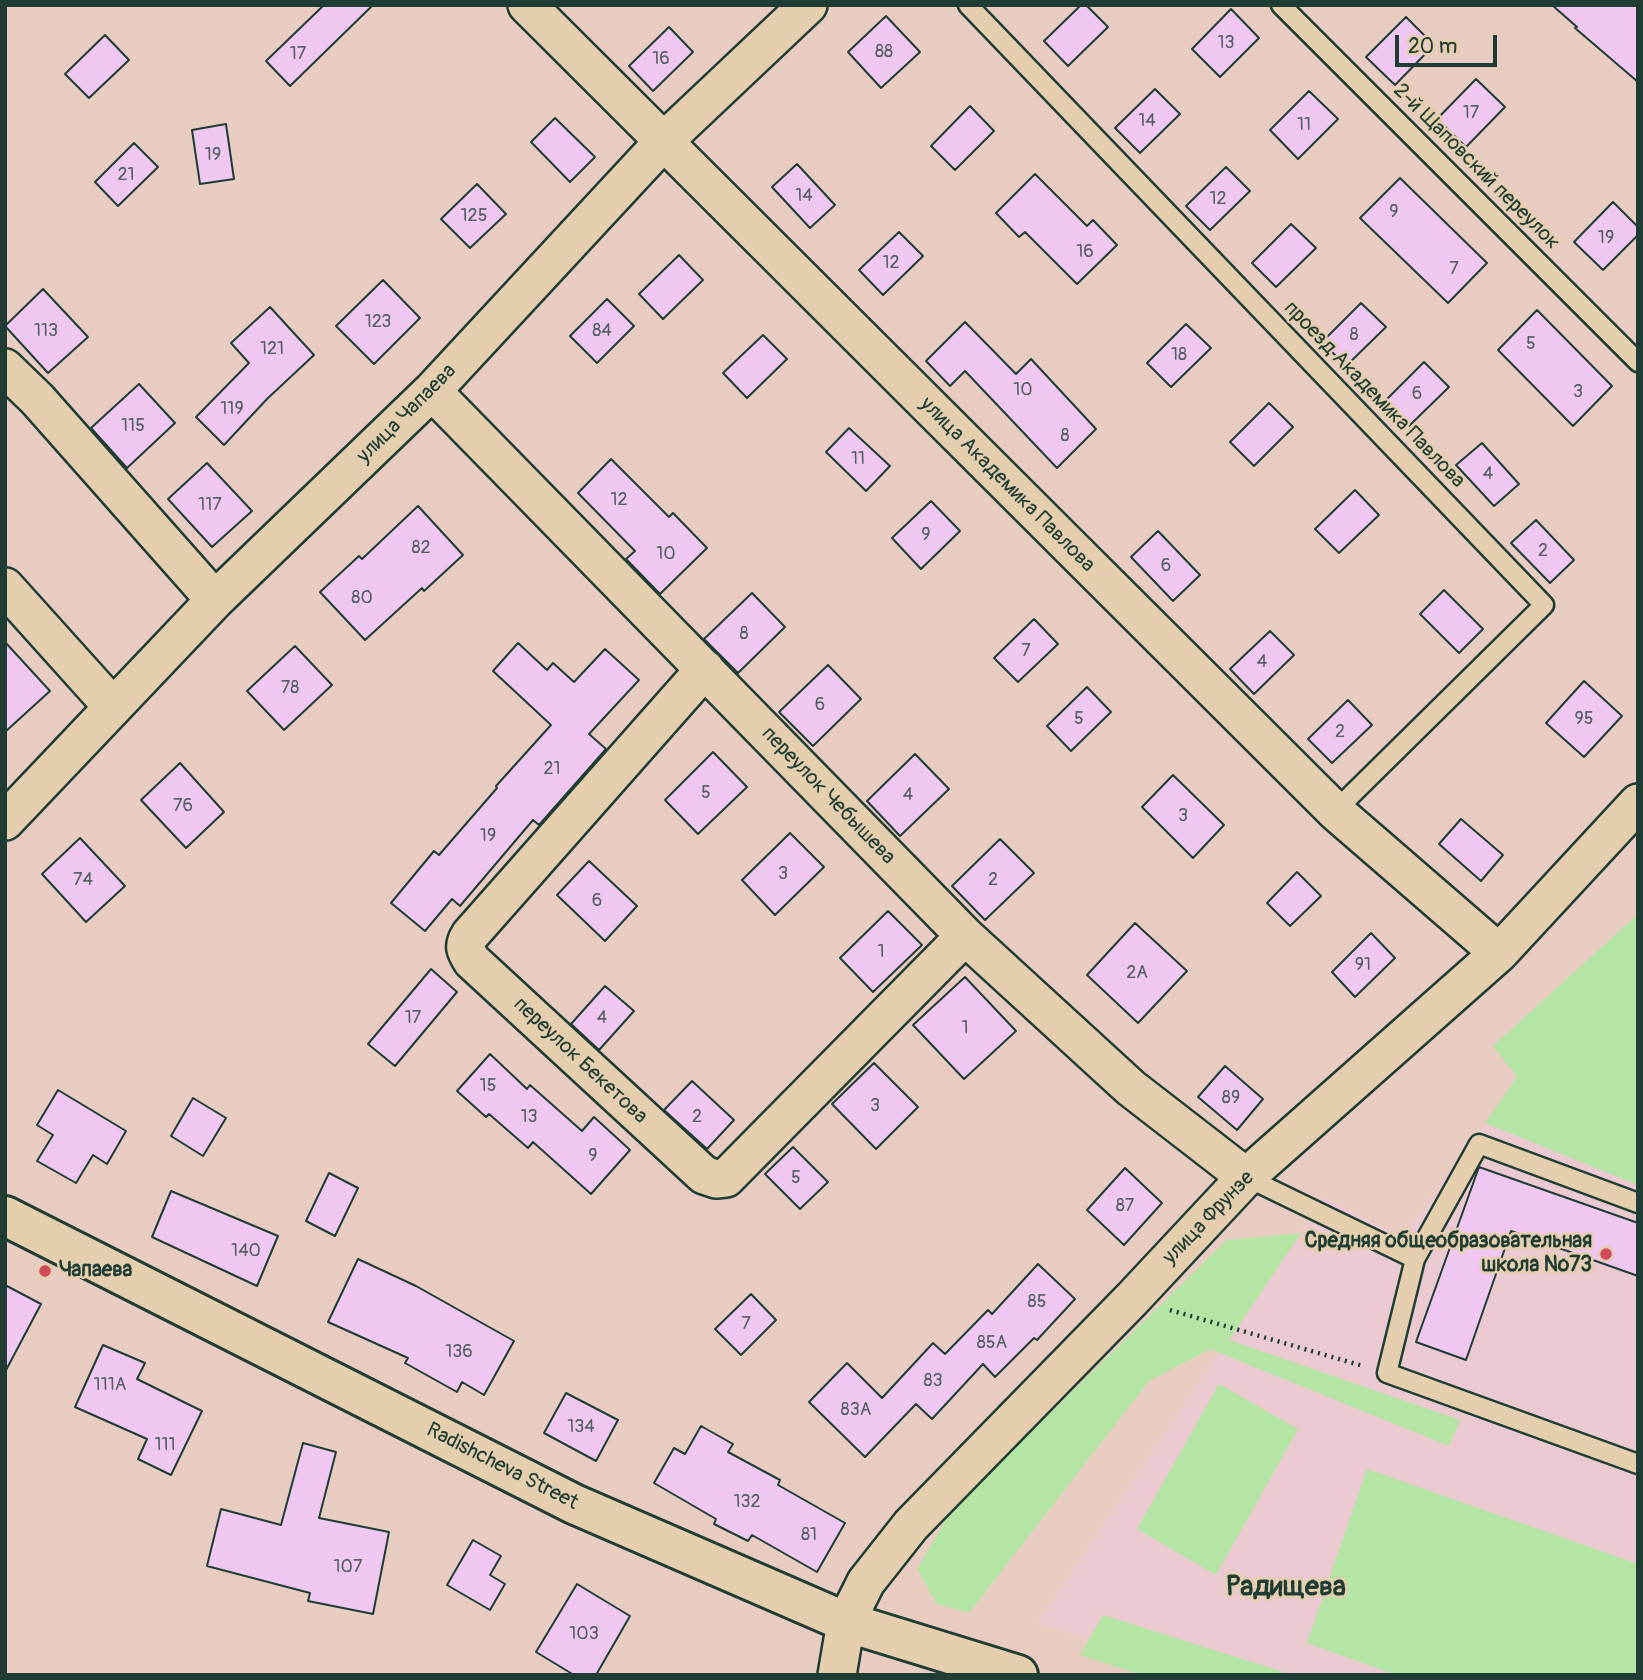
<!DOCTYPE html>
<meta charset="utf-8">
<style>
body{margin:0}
#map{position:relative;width:1643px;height:1680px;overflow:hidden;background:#e8ccc2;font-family:Pangolin,sans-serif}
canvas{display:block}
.frame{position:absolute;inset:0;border:7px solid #1f3d34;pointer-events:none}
.scale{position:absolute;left:1395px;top:35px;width:102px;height:32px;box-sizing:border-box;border:4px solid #1f3d34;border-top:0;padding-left:9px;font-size:21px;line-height:24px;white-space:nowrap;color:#1f3d34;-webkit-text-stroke:5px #e5ceae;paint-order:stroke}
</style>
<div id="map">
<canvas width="1643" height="1680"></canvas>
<div class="frame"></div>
<div class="scale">20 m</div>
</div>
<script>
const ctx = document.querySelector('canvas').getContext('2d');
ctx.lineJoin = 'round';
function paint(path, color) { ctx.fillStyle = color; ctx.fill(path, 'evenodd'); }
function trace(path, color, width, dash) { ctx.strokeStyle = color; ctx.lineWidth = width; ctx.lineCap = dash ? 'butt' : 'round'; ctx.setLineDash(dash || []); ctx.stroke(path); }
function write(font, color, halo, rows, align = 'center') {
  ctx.font = font + ' Pangolin,sans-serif'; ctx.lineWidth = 5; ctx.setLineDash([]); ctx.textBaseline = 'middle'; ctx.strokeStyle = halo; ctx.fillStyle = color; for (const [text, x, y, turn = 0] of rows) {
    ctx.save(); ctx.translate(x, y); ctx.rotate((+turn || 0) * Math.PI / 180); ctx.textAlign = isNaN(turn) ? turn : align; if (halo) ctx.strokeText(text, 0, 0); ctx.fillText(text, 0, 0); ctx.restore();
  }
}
paint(new Path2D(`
 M 1638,914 L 1638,1675 L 1195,1675 L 1038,1623 L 1324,1198 L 1403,1238 L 1517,1078 L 1493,1046 Z`), '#eacad0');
paint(new Path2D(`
 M 1638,914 L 1638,1185 L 1485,1123 L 1517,1077 L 1493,1046 Z
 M 1301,1233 L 1229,1340 L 1460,1420 L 1449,1446 L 1210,1349 L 1149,1381 L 969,1613 L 937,1604 L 917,1569 L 953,1508 L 1227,1240 Z
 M 1219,1384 L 1298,1429 L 1216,1575 L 1137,1529 Z
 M 1367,1469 L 1638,1564 L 1638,1675 L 1396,1675 L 1307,1643 Z
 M 1103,1615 L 1293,1675 L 1142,1675 L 1080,1655 Z`), '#b4e5a5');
const building = new Path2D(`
 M 324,5 L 373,5 L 290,86 L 266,61 Z
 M 1081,5 L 1086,5 L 1108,27 L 1068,66 L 1044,41 Z
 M 1552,5 L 1638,5 L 1638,82 L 1575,28 L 1577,27 Z
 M 1231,9 L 1259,38 L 1220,77 L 1192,49 Z
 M 886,16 L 920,52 L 881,88 L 848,52 Z
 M 1406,17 L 1434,45 L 1395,85 L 1366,57 Z
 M 669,27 L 693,52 L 653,91 L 629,66 Z
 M 105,35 L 129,60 L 89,98 L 65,74 Z
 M 1476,79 L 1505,107 L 1466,147 L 1437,119 Z
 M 1155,89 L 1180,114 L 1140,153 L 1115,128 Z
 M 1309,91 L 1338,119 L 1298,159 L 1270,130 Z
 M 970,106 L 994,131 L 955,170 L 931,146 Z
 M 555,118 L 595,157 L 570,182 L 531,142 Z
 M 226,124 L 234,179 L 200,184 L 192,130 Z
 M 134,143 L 158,167 L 118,206 L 95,182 Z
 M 797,164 L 835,205 L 810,228 L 772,187 Z
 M 1226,167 L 1250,191 L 1210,230 L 1186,206 Z
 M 1035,174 L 1087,226 L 1093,220 L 1117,245 L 1077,284 L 1025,232 L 1019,237 L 996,213 Z
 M 1400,178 L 1487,263 L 1448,303 L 1360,218 Z
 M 477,184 L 506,214 L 470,248 L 441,219 Z
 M 1613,202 L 1638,227 L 1638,235 L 1603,270 L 1574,242 Z
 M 1291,224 L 1316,248 L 1276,287 L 1252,263 Z
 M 899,232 L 923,256 L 883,295 L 859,270 Z
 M 679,255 L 703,280 L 663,319 L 639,294 Z
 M 383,280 L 420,318 L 374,364 L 336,326 Z
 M 43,289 L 88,337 L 48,373 L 5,326 Z
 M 607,299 L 634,326 L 597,363 L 570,336 Z
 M 1361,303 L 1386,327 L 1346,366 L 1322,342 Z
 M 270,307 L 314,355 L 267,399 L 224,445 L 196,417 L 249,363 L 231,343 Z
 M 1537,310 L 1612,386 L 1573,426 L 1498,350 Z
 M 965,322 L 1016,374 L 1031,359 L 1096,429 L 1057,468 L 965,371 L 950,386 L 926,361 Z
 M 1186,324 L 1211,348 L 1171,387 L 1147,363 Z
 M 763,335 L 787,359 L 747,398 L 723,373 Z
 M 1424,362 L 1449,387 L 1409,426 L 1385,401 Z
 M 139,384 L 175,423 L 127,468 L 91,428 Z
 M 1269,403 L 1293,427 L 1254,466 L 1230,442 Z
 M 849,428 L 890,466 L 866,491 L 826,452 Z
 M 1482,443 L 1519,484 L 1494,506 L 1456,465 Z
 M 611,459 L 669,517 L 673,513 L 707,548 L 660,594 L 626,559 L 635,551 L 578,493 Z
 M 207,463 L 252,511 L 212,547 L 168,499 Z
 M 1355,490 L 1379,515 L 1339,553 L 1315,529 Z
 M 931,501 L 960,531 L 921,569 L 892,538 Z
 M 418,506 L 463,555 L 424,591 L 422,588 L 365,640 L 320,592 L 359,556 L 362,559 Z
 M 1536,520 L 1574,560 L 1550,583 L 1511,543 Z
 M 1158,531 L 1200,575 L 1173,601 L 1131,557 Z
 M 1444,590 L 1483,629 L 1459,653 L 1420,614 Z
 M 752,593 L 785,627 L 738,673 L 704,639 Z
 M 1034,619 L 1058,644 L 1018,682 L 994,658 Z
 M 1270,631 L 1294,655 L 1254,694 L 1230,669 Z
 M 5,642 L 50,691 L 5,732 Z
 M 518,643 L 547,670 L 553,663 L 574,682 L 605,649 L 639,680 L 589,734 L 606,749 L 539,825 L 533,820 L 460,906 L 452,899 L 425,931 L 391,903 L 434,851 L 439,855 L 497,788 L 496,786 L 551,725 L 493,671 Z
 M 295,646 L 332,685 L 284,730 L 247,691 Z
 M 828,665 L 861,699 L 813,746 L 779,712 Z
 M 1584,681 L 1622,716 L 1584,757 L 1546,723 Z
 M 1087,687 L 1111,712 L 1071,751 L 1047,726 Z
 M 1348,700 L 1372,725 L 1332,763 L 1308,739 Z
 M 713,752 L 747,787 L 698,834 L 665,800 Z
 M 915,754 L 949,789 L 900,836 L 867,801 Z
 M 180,763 L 224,812 L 186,848 L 141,800 Z
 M 1173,775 L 1224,825 L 1193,858 L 1142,807 Z
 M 1461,819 L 1503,855 L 1481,881 L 1439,844 Z
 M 790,833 L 824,867 L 775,915 L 742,880 Z
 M 80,838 L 125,886 L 86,922 L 42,874 Z
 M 1000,839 L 1034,873 L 985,920 L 952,886 Z
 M 589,861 L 637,906 L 605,941 L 557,895 Z
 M 1297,872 L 1321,896 L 1290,926 L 1267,903 Z
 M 888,911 L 922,945 L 873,992 L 840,958 Z
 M 1135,923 L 1187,971 L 1138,1023 L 1087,975 Z
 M 1371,933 L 1395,958 L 1355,997 L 1332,972 Z
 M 431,969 L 457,992 L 395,1066 L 368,1044 Z
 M 965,977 L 1016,1031 L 964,1079 L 913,1025 Z
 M 605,986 L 634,1011 L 599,1050 L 571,1024 Z
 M 490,1054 L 527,1089 L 530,1085 L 582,1131 L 594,1117 L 630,1150 L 591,1194 L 533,1142 L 528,1148 L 489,1114 L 486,1117 L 457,1091 Z
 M 874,1063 L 918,1107 L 876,1149 L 832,1104 Z
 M 1225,1066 L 1263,1099 L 1237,1130 L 1198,1097 Z
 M 692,1081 L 734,1120 L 707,1149 L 664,1110 Z
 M 58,1090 L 126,1131 L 107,1164 L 93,1155 L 76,1183 L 37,1161 L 53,1135 L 37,1125 Z
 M 193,1098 L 226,1118 L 203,1156 L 171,1136 Z
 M 793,1147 L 828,1182 L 800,1209 L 765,1174 Z
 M 1479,1167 L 1638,1223 L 1638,1276 L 1511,1231 L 1466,1360 L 1416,1342 Z
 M 1125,1168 L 1162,1203 L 1124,1245 L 1087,1210 Z
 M 329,1173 L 358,1188 L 335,1236 L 306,1221 Z
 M 171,1191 L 278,1236 L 257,1286 L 152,1237 Z
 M 358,1259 L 416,1286 L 514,1341 L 484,1395 L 462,1382 L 457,1392 L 405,1363 L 408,1358 L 328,1322 Z
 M 1038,1264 L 1075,1299 L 1037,1340 L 1034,1338 L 995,1377 L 983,1364 L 932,1419 L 916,1404 L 865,1457 L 809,1402 L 847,1363 L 882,1398 L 933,1343 L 945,1354 L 988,1310 L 992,1314 Z
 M 5,1285 L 41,1304 L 5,1372 Z
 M 751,1294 L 776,1320 L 741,1355 L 715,1329 Z
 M 103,1345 L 145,1363 L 137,1379 L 202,1411 L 171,1475 L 138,1459 L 147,1439 L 75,1407 Z
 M 566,1393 L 618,1420 L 596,1461 L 544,1433 Z
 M 701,1426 L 733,1444 L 728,1452 L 780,1480 L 778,1485 L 845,1523 L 817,1572 L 752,1535 L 748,1541 L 714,1524 L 716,1519 L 654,1483 L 674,1448 L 685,1454 Z
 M 303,1443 L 336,1452 L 319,1518 L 389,1532 L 373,1614 L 308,1601 L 310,1593 L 207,1566 L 221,1509 L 281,1525 Z
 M 473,1540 L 501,1556 L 490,1575 L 505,1584 L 490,1610 L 447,1585 Z
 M 577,1584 L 630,1616 L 596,1675 L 574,1675 L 536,1652 Z`);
paint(building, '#efc7f0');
trace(building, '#1f3d34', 2);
const lane = new Path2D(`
 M 968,5 L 1544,605 L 1335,811
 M 1281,5 L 1638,362
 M 1246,1177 L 1415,1259
 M 1638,1203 L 1479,1144 L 1415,1259 L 1387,1373 L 1638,1464`);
const street = new Path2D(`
 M 527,5 L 1335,811 L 1499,953
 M 5,368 L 37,399 L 215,600
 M 432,391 L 965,936 L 1131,1088 L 1246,1177
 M 5,587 L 113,707
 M 705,669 L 470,935 C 463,946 465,950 472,961 L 704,1175 L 716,1179 L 726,1178 L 965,936
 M 5,821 L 215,600 L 432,391 L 663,142 L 808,5
 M 837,1675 L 846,1622 L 866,1582 L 911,1525 L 1132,1299 L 1246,1177 L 1499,953 L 1638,803`);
const secondary = new Path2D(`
 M 5,1216 L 574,1504 L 846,1622 L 1018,1675`);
trace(lane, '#1f3d34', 23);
trace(street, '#1f3d34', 42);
trace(secondary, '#1f3d34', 44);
trace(new Path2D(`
 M 1170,1310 L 1363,1366`), '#1f3d34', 4.5, [2, 5]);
trace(lane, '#e5ceae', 18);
trace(street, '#e5ceae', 37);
trace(secondary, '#e5ceae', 38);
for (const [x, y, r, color] of [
 [1606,1254,7,"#d1495b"],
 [45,1271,7,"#d1495b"]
]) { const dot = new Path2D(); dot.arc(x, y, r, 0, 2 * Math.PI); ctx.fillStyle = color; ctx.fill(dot); trace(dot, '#e5ceae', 2.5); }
write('18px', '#536063', null, [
 ["13",1226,43],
 ["88",884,52],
 ["17",298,54],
 ["16",661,59],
 ["17",1471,113],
 ["14",1147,121],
 ["11",1304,125],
 ["19",213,155],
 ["21",126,175],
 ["14",804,196],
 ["12",1218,199],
 ["9",1394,212],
 ["125",474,216],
 ["19",1606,238],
 ["16",1085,252],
 ["12",891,263],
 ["7",1454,269],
 ["123",378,322],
 ["113",46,331],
 ["84",602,331],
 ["8",1354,335],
 ["5",1531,344],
 ["121",272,349],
 ["18",1179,355],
 ["10",1023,390],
 ["3",1578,392],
 ["6",1417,394],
 ["119",232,409],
 ["115",133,426],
 ["8",1065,436],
 ["11",858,459],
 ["4",1488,474],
 ["12",619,500],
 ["117",210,505],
 ["9",926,535],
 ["82",421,548],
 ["2",1543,551],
 ["10",666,554],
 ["6",1166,566],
 ["80",362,598],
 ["8",744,634],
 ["7",1026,651],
 ["4",1262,662],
 ["78",290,688],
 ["6",820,705],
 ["5",1079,719],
 ["95",1584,719],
 ["2",1340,732],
 ["21",552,769],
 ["5",706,793],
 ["4",908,795],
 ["76",183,806],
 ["3",1183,816],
 ["19",488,836],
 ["3",783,874],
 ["74",83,880],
 ["2",993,880],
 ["6",597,901],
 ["1",881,952],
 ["91",1363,965],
 ["2А",1137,973],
 ["17",413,1018],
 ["4",602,1018],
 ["1",965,1028],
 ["15",488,1086],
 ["89",1231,1098],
 ["3",875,1106],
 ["13",529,1117],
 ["2",697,1117],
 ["9",593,1156],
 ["5",796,1178],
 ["87",1125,1206],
 ["140",246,1251],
 ["85",1037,1302],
 ["7",746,1324],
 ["85А",992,1343],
 ["136",459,1352],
 ["83",933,1381],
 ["111А",110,1385],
 ["83А",856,1410],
 ["134",581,1427],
 ["111",165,1445],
 ["132",747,1502],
 ["81",809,1535],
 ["107",348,1567],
 ["103",584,1634]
]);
write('21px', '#1f3d34', '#e5ceae', [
 ["2-й Щаповский переулок",1476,167,45],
 ["проезд Академика Павлова",1374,395,46],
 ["улица Чапаева",407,414,-45],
 ["улица Академика Павлова",1007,485,45],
 ["переулок Чебышева",828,796,46],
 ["переулок Бекетова",580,1061,43],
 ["улица Фрунзе",1209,1218,-46],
 ["Radishcheva Street",502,1467,27]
]);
write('bold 21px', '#1f3d34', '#e5ceae', [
 ["Средняя общеобразовательная",1592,1242],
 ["школа №73",1592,1266],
 ["Чапаева",59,1271,"left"]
], 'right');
write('bold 28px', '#1f3d34', '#e5ceae', [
 ["Радищева",1286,1588]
]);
</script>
